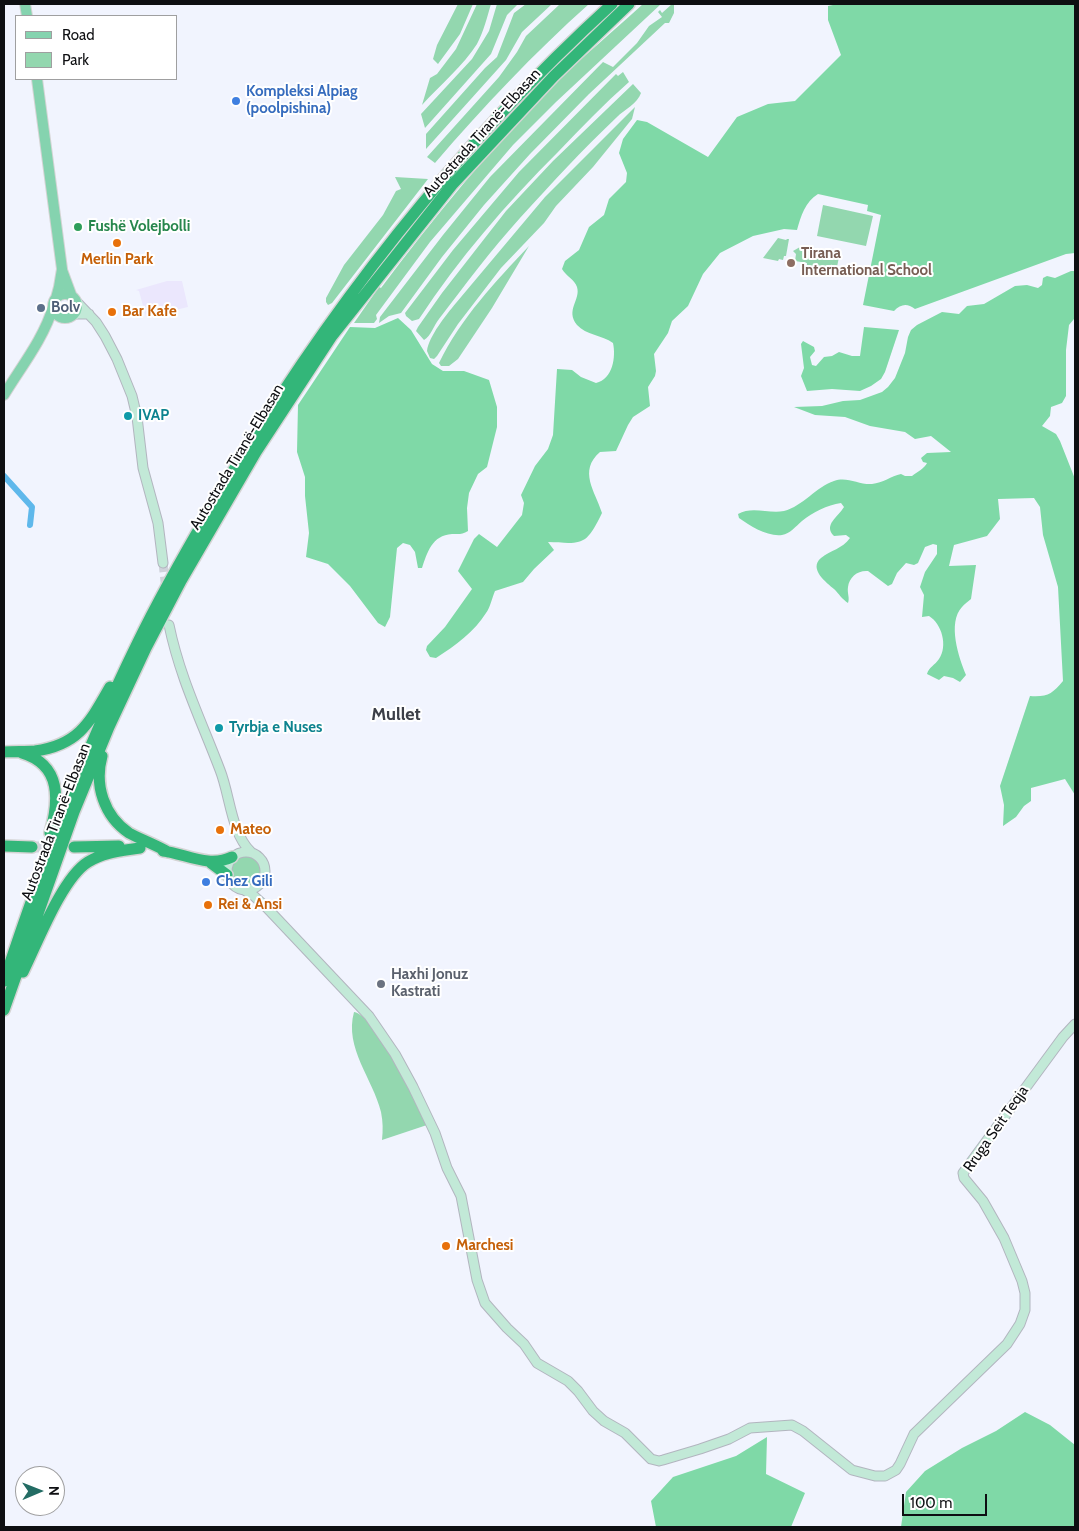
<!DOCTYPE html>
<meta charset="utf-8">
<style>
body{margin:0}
#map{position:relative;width:1079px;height:1531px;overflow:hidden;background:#f1f4fe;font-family:Cabin,sans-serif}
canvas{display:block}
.frame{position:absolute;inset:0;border:5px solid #0e0f12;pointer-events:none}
.legend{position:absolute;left:15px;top:15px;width:162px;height:65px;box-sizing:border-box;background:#fff;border:1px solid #9f9fa0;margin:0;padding:6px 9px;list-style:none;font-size:15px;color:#0e0f12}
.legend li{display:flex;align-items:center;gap:10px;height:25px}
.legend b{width:25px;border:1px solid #9f9fa0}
.north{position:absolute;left:15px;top:1466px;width:50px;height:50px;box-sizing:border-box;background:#fff;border:1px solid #9f9fa0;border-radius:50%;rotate:89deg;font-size:14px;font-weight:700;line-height:20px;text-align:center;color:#0e0f12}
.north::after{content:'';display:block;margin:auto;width:18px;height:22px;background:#236c64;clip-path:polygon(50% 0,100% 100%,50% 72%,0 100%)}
.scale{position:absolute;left:902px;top:1494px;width:85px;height:22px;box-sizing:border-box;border:2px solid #0e0f12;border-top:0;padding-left:6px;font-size:15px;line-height:18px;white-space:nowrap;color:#0e0f12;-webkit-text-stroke:4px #fff;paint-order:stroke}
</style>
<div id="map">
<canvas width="1079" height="1531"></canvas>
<div class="frame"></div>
<ul class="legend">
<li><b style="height:6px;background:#85d3af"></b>Road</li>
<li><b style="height:14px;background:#93d7af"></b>Park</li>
</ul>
<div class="north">N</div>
<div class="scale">100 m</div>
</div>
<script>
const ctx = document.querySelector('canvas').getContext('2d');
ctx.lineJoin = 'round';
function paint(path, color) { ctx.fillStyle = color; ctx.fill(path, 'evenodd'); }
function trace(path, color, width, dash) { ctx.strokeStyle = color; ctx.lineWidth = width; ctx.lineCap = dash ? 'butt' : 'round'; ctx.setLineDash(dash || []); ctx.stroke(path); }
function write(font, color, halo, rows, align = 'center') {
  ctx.font = font + ' Cabin,sans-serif'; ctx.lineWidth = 4; ctx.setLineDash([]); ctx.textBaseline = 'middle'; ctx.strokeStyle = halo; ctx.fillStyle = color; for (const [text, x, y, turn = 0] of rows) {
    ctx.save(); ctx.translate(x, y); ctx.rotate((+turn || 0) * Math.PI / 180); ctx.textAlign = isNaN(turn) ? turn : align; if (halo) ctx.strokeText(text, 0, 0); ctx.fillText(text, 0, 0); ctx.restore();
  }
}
paint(new Path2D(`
 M 167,281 L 182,281 L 188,307 L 146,317 L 139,291 L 136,290 Z`), '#ebe7fd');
paint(new Path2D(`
 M 458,4 L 473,4 L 460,34 L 438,64 L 433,59 L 437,45 Z
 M 477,4 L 491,4 C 487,17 484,31 477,44 C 464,65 439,86 422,105 L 430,78 L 437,74 L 456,49 Z
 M 497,4 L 518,4 L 507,15 L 491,54 L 425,128 L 421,114 L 472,59 L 489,31 Z
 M 526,4 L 552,4 L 522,32 L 506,60 L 426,149 L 426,134 L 485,68 L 497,57 L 514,13 Z
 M 560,4 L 589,4 C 534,53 483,107 435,163 L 427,157 L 499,77 L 517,52 L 526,36 Z
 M 643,4 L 661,4 L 556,102 L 513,145 L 430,242 L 376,315 L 377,319 L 374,323 L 354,323 L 379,287 L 381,288 C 434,217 491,148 553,85 C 582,57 614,31 643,4 Z
 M 672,4 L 674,4 L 674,13 L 669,23 L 665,23 L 589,94 L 530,154 L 484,205 L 442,257 L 401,313 L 389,316 L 379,323 L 380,317 L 443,235 L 490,177 L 603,62 L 613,67 L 637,43 L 649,26 L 662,17 L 658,12 L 660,10 L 662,13 Z
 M 623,72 L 629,82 C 604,104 581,128 558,152 C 506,204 459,258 419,319 L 412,321 L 406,316 L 405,313 L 453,250 L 519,172 L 616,74 L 618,76 Z
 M 633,84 L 641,93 C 638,103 624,110 617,117 C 583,149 551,184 520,218 C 491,250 465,285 439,319 C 434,325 431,336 424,340 L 416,331 L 418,327 L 442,293 L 506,211 L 553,161 Z
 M 635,107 L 632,119 L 593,167 L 556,206 L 544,223 L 501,268 L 458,324 L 437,356 L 434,359 L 430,358 L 427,351 C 429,336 446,315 456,303 L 545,197 Z
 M 395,177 L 428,179 L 332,303 L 328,305 L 326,302 L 326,298 L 344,265 L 383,215 L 396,191 L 401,189 Z
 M 823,205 L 873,216 L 866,246 L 817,236 Z
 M 778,238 L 786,240 L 787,239 L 789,239 L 786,256 L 784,256 L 783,260 L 779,259 L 778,261 L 763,258 Z
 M 529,246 L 492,308 L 458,359 L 449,366 L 441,366 L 439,363 C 461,318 495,282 529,246 Z
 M 800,247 L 810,249 L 810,252 L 839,257 L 836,272 L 807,266 L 807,263 L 795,261 L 796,254 L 793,251 Z
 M230 871a16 16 0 1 1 32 0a16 16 0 1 1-32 0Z
 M 354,1012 C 367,1012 401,1069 408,1082 C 416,1095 421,1111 427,1125 L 382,1140 C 383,1130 383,1122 381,1112 C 373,1079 344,1048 354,1012 Z`), '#93d7af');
paint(new Path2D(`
 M 838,4 L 1075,4 L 1075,253 L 1066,254 L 915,309 C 907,303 901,304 894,311 L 863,305 L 881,215 L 867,211 L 868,205 L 818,194 C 805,202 801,216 797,230 L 784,229 L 753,236 L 720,253 L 703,274 L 688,306 L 672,321 L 668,333 L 654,354 L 656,371 L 655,376 L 648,387 L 650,406 L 633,417 L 628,425 L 616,451 L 600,452 C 578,471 595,491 602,513 C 586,546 583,544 548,542 L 554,550 L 534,569 L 523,582 L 495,591 C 492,598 490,608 486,613 C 475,631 455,646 436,658 L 430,657 L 426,650 L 427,646 L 445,627 L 472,589 L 458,571 L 474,539 L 479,534 L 497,547 L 522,515 L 524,503 L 521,495 L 535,466 L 548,449 L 553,435 L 557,369 L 572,370 L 581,377 L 596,383 C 613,379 616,357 613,343 C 602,335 586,335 577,325 C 565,310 581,300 577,287 C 575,280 566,276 562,269 L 565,261 L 579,250 L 589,227 L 604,215 L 609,199 L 626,182 L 627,173 L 619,153 L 623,139 L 637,120 L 647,122 L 708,157 L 737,117 L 768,104 L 795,101 L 841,55 L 828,20 L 828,6 Z
 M 1071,271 L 1075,271 L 1075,315 L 1074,319 L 1069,325 L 1066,350 L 1066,396 L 1062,403 L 1051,407 L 1050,416 L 1042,426 L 1056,434 L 1060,441 L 1075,479 L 1075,795 L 1065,779 L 1031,788 L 1031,801 L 1024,806 L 1016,817 L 1003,826 L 1004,805 L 1000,786 L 1030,696 C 1048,697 1052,694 1063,681 L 1058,587 L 1043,535 L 1040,507 L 1034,498 L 998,499 L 1000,519 L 987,536 L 954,545 L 949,566 L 976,565 L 971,599 C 968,602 964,604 962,607 C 947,623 959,658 966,675 L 960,682 L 953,678 L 944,676 L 939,680 L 927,674 C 929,667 935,665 939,659 C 948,646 942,624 929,616 L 922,617 L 924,595 L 920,587 L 925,572 L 937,554 L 937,545 L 933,544 L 925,547 L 918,563 L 914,565 L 906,563 L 897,573 L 892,584 L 888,586 L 868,571 C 858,570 849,577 848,587 C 847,593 850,598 848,603 C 842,599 839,594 834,589 C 827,583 808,569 821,558 C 831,550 842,549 850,538 L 846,535 L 834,536 C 823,525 838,517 844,507 L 841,503 C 827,505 813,512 802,521 C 796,526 790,534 782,535 C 768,537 750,526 739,518 L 738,514 C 752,506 769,514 784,511 C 803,506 816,487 834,481 C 847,476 859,485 872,484 C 883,483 891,476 901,474 L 905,476 L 912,476 C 917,472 925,468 927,463 L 923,462 L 921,458 L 927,453 L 951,452 L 931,436 L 915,439 L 905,432 L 870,426 L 845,417 L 815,415 L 794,407 L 822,406 L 843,401 L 860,400 L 882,392 L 888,387 L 895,378 L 905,353 L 908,337 L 911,330 L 917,325 L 942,312 L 959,314 L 967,306 L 984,304 L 1015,286 L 1027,285 L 1038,288 L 1042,285 L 1043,278 L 1047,276 L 1055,278 Z
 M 398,318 L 411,330 L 432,364 L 443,371 L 464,371 L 489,380 L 497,407 L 497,427 L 487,467 L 478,474 L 469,493 L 467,508 L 468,531 C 462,535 458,534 452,534 C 432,535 427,553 422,568 L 418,568 L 415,552 L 410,545 L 403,543 L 397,548 L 390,617 L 385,627 L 378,623 L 350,586 L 328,564 L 306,557 L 309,533 L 305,496 L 305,477 L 297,452 L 298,405 L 350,327 L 375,328 Z
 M 864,327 L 899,330 L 885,372 L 881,379 L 871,386 L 860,391 L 832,389 L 807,391 L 801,376 L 804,368 L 801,344 L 803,341 L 814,347 L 815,351 L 810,357 L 812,365 L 816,366 L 824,357 L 832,356 L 839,352 L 852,356 L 860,356 Z
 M 1025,1412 L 1050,1425 L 1075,1445 L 1075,1527 L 901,1527 L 906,1492 L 925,1471 L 962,1448 L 996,1431 Z
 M 767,1437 L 766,1474 L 805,1493 L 791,1527 L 656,1527 L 651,1501 L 673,1477 L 736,1456 Z`), '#7fd9a7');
trace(new Path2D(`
 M 4,476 L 32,507 L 30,525`), '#5fb8eb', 6);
trace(new Path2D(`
 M 163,563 L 166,590`), '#cfd2db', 9, [9, 4.5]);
trace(new Path2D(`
 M 32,847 L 59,847`), '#cfd2db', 11, [11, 5.5]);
const secondary = new Path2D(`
 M 74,299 L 96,322 L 105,336 L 117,359 L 132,396 L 137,417 L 143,468 L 158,523 L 163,563
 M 74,314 L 89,314
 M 169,625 C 180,678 201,720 220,770 C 230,795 231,833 251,852
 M227 871a19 19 0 1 1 38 0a19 19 0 1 1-38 0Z
 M 244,890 L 254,896 L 267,908 L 369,1016 L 395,1054 L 413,1087 L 435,1133 L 447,1168 L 461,1196 L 477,1280 L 485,1303 L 507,1328 L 524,1344 L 537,1363 L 568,1381 L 578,1391 L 593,1411 L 604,1421 L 625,1433 L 651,1459 L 659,1461 L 663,1460 L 700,1449 L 729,1439 L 750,1428 L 792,1425 L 803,1431 L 852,1470 L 875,1476 L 885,1476 L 896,1470 L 900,1464 L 914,1434 L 1007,1344 L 1020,1324 L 1025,1310 L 1025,1293 L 1022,1281 L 1004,1238 L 983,1201 L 964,1178 L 963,1173 L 1063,1037 L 1075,1024`);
const primary = new Path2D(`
 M 25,4 L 27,16
 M 37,79 L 62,269 L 59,287 L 56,298
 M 62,270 L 72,297
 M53 306a12 12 0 1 1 24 0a12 12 0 1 1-24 0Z
 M 4,395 C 21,367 44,338 53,307`);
const highway = new Path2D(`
 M 4,752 C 14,751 25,752 35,751 C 79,745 90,722 110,687
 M 22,753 C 62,765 59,801 50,833
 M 102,756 C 94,785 104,816 129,833 C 142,840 156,845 168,852
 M 4,846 L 32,847
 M 74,847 L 119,846
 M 163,851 C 186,854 209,868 232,857
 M 211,863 L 227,875
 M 23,972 C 37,944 62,878 88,862 C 104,852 121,851 140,848
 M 4,981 C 42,867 84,752 137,644 C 160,596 186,551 213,505 C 321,319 453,149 612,4
 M 4,1010 L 74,812 L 109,727 L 146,648 L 181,581 L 256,452 L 332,336 L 452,185 L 554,76 L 629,4`);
trace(secondary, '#b2b5bf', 11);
trace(primary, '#d4d4d4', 12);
trace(highway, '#d4d4d4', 14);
trace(secondary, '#c2e9d7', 9);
trace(primary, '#85d3af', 10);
trace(highway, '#33b679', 11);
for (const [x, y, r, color] of [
 [236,101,5,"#3f7fe0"],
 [78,227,5,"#2e9e5b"],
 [117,243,5,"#e8710a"],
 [791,263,5,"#8d6e63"],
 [41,308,5,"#5c6f8a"],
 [112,312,5,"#e8710a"],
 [128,416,5,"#0f9aa8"],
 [219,728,5,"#0f9aa8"],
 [220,830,5,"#e8710a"],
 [206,882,5,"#3f7fe0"],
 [208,905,5,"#e8710a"],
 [381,984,5,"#6b7280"],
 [446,1246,5,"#e8710a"]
]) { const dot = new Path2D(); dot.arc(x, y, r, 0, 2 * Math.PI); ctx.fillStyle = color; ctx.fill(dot); trace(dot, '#fff', 2); }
write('bold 15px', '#366cbe', '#fff', [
 ["Kompleksi Alpiag",246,92],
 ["(poolpishina)",246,109],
 ["Chez Gili",216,882]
], 'left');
write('15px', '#0e0f12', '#fff', [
 ["Autostrada Tiranë-Elbasan",482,133,-48],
 ["Autostrada Tiranë-Elbasan",237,457,-59],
 ["Autostrada Tiranë-Elbasan",56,822,-69],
 ["Rruga Seit Teqja",996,1129,-55]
]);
write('bold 15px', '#27864d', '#fff', [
 ["Fushë Volejbolli",88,227]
], 'left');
write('bold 15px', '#785e54', '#fff', [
 ["Tirana",801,254],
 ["International School",801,271]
], 'left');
write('bold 15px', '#c56008', '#fff', [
 ["Merlin Park",117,260,"center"],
 ["Bar Kafe",122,312],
 ["Mateo",230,830],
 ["Rei & Ansi",218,905],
 ["Marchesi",456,1246]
], 'left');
write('bold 15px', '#4e5e75', '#fff', [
 ["Bolv",51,308]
], 'left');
write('bold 15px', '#0d838f', '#fff', [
 ["IVAP",138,416],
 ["Tyrbja e Nuses",229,728]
], 'left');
write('bold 15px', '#5b616d', '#fff', [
 ["Haxhi Jonuz",391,975],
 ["Kastrati",391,992]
], 'left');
write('bold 18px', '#3d4048', '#fff', [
 ["Mullet",396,715]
]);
</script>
